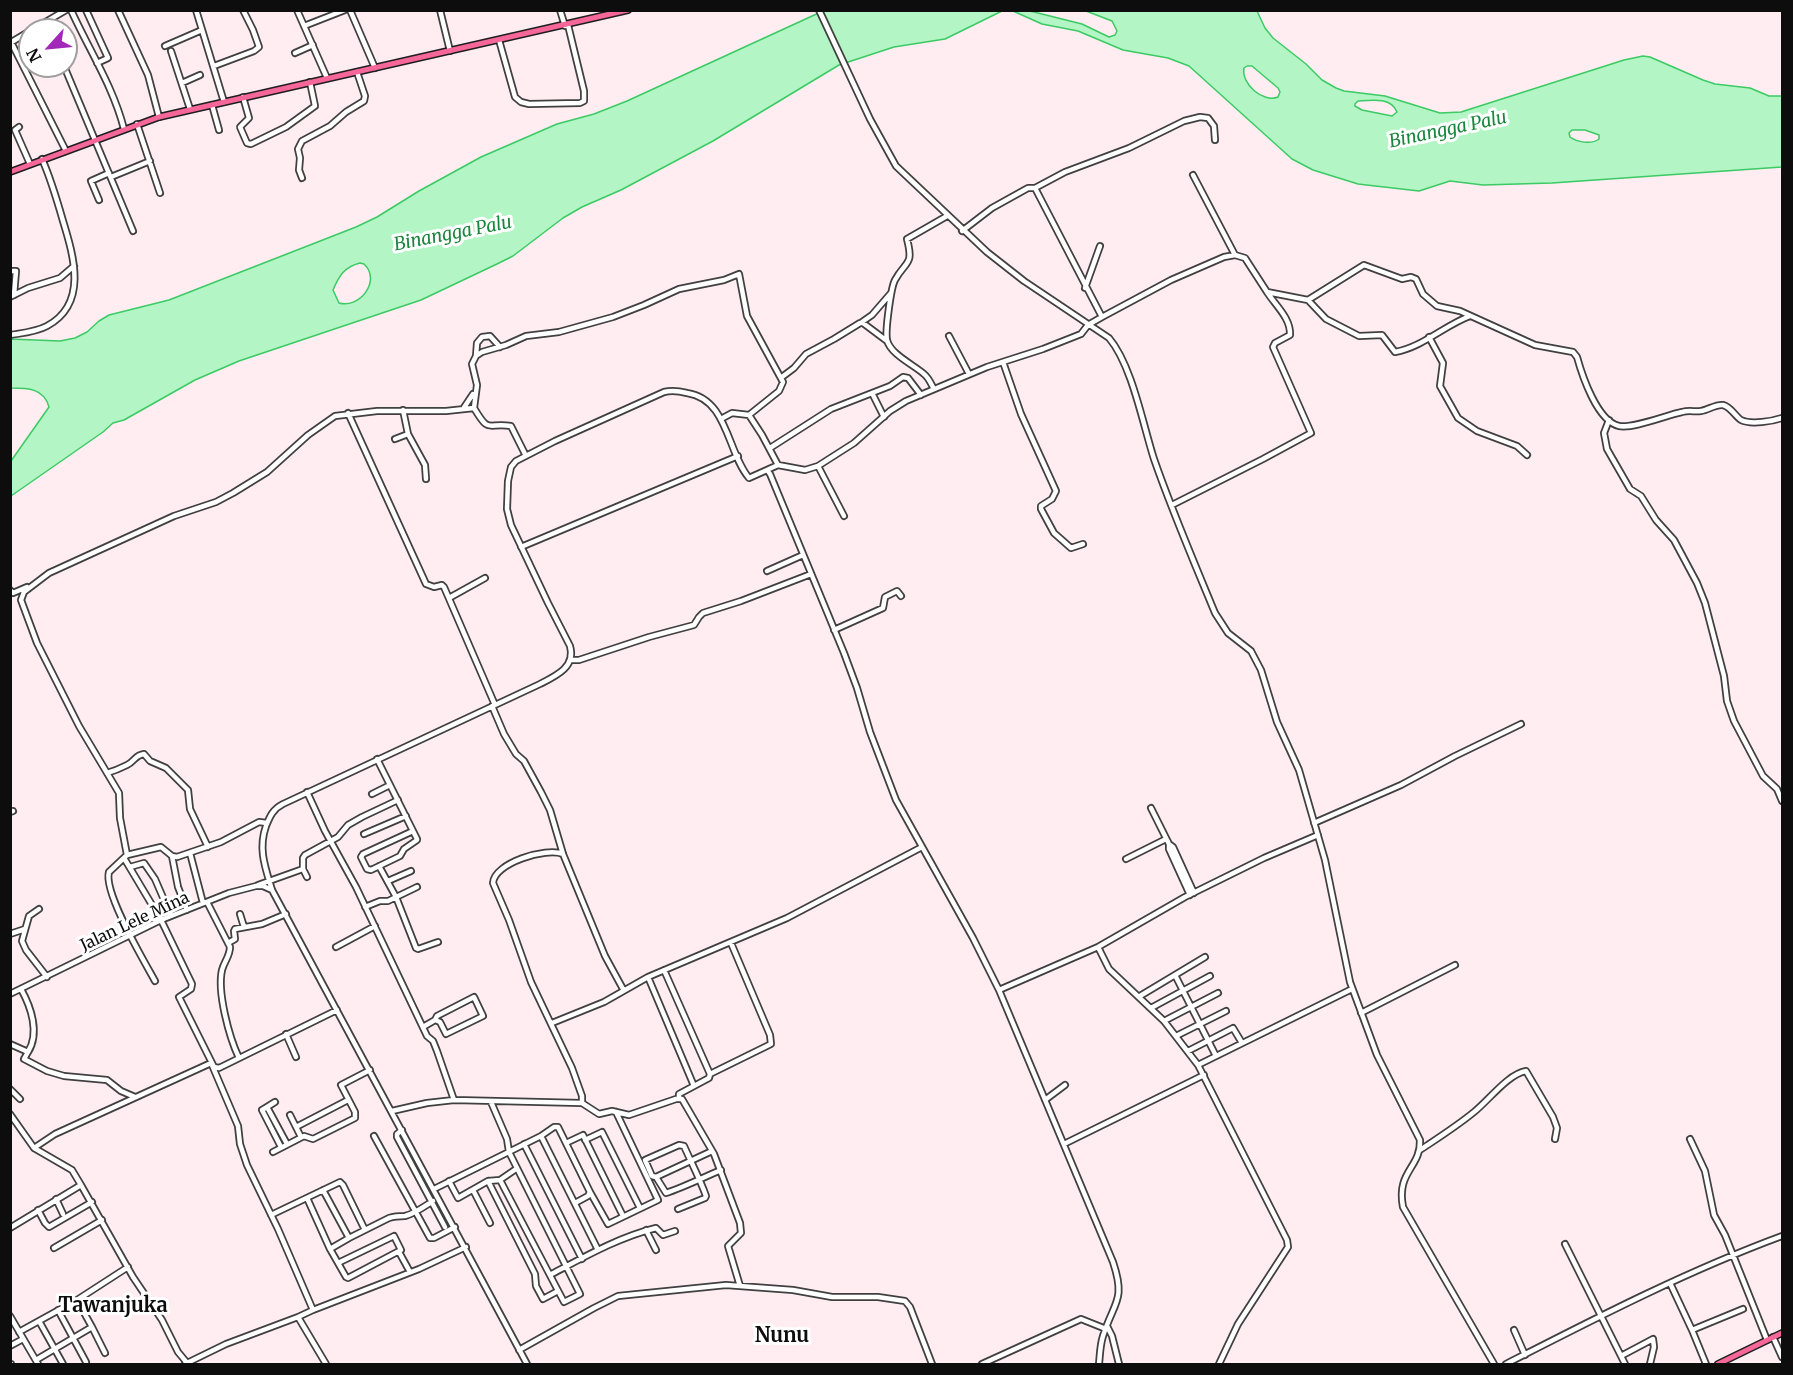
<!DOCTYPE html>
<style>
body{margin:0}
#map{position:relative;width:1793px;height:1375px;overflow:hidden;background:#ffedf2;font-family:Merriweather,serif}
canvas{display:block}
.frame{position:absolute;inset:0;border:12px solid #0d0d0d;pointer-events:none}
.north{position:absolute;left:18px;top:18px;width:60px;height:60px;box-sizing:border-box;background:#fff;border:2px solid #9e9e9e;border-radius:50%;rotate:243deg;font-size:16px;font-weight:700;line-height:24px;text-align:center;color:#0d0d0d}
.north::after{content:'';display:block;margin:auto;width:21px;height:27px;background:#a228b9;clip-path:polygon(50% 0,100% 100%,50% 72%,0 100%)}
</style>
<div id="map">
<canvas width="1793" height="1375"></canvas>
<div class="frame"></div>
<div class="north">N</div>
</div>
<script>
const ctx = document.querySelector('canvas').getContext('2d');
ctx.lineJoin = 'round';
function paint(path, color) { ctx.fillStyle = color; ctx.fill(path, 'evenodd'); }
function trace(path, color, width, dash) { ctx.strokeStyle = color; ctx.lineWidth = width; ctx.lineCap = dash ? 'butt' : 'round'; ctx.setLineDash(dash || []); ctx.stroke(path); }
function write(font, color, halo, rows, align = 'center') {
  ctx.font = font + ' Merriweather,serif'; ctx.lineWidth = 6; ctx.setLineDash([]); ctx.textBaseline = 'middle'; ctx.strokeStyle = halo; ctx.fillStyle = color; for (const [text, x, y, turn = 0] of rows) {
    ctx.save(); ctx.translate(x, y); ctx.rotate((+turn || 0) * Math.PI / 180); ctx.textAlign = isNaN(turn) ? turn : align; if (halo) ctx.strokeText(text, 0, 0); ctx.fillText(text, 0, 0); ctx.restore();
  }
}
const water = new Path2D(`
 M 823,11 L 1002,11 L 945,39 L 894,47 L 839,65 L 713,141 L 621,190 L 582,207 L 563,218 L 513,256 L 497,264 L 421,300 L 239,361 L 195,380 L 124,420 L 113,423 L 103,432 L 11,496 L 11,461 L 49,407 C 44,388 27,388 11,388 L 10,339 L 60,341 L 75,338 L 87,332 L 99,321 L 109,315 L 169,300 L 356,227 L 377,217 L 419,191 L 481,157 L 557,124 L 594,114 L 627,101 ZM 360,263 L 364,264 C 382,281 359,309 339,303 L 333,290 C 339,276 344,267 360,263 Z
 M 1013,11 L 1030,11 L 1082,24 L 1109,37 L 1115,35 L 1117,31 L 1112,21 L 1086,11 L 1257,11 L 1265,28 L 1273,38 L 1306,64 L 1322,80 L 1336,88 L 1344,91 L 1385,96 L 1440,113 L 1461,112 L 1624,60 L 1643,56 L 1650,57 L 1703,80 L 1715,84 L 1750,88 L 1769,96 L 1782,96 L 1782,167 L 1552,183 L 1483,185 L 1450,181 L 1419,191 L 1358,184 L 1313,170 L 1292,159 L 1189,66 L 1168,58 L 1123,50 L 1078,31 L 1042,24 ZM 1247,66 L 1252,66 L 1278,88 L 1280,92 L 1278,97 C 1263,103 1241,84 1244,68 ZM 1358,101 C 1372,100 1391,97 1397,112 L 1392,116 L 1362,110 L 1355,106 L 1355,104 ZM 1572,130 L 1585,130 L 1599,135 L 1599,139 C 1591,145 1577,142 1570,137 L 1569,133 Z`);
paint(water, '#b3f5c4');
trace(water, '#3bca64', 1.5);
const minor = new Path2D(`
 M 71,10 C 89,50 113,86 124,129
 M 86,10 L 108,58 L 97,63
 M 118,10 L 148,75 L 159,117
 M 196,10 L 224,102
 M 297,10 L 327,78
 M 350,10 L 375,68
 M 440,10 L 450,51
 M 560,10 L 565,26
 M 819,10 L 870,119 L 896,166 L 987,252 L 1024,281 L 1109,338 C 1132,365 1143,425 1154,459 C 1172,511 1194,562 1215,613 L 1228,633 L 1251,651 L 1261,670 L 1277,722 L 1299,770 L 1325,860 L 1350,982 L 1377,1055 L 1420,1140 C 1421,1168 1396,1171 1403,1207 L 1494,1364
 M 46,22 L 50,30
 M 304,26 L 345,10
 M 32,30 L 66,10
 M 499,40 L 515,97 L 521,102 L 529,104 L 580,103 L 584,101 L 584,91 L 568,25
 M 11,42 L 66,151
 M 10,43 L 30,31
 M 165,46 L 202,30
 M 171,51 L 190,109
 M 295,53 L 313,45
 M 64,66 L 133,231
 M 214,66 L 254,51 L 259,47 L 253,30 L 243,10
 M 182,83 L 200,75
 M 243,97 L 249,118 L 240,127 L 247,143 L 251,144 L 286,127 L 315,106 L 310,82
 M 212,105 L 219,130
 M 137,124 L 160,193
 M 19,127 L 15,130 L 30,164
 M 1193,175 L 1235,255
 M 111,177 L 150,161
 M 302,178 L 299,170 L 300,158 L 298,149 L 302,141 L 330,126 L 346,112 L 364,101 L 365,96 L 357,72
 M 1035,188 L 1102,317
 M 99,200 L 91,181 L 109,173
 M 962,231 L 992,208 L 1028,188 L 1035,188 L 1065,172 L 1129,148 L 1184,121 L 1200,117 L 1208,118 L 1214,126 L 1215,140
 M 10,271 L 16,271 L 14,295
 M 1085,288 L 1100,246
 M 10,297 L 28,288 L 60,278 L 74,266
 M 1308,300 L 1326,319 L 1359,336 L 1382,335 L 1395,352 C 1423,347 1445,325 1470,316
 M 862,322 L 872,315 L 891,293
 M 10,335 C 22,333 36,332 47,326 C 88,304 74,257 63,221 C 57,200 51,179 42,159
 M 949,336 L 969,374
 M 1429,337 L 1443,363 L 1440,386 L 1458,418 L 1477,431 L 1517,446 L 1527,455
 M 476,356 L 477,343 L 482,337 L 490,336 L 500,347
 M 1003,362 L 1021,414 L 1056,491 L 1052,499 L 1041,506 L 1041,509 L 1054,533 L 1071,548 L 1083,544
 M 782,377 L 794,368 L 806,354 L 834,339 L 860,323 L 863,323 L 887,341
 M 934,389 C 931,384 929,378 924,374 C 914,365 890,354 887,340 C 885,331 891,287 895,280 C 906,260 914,266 907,239 L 947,216
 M 872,393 L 884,417
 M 474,408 L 477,385 L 472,364 L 476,356 L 482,352 L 506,345 L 526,336 L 559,332 L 613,317 L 644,305 L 679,289 L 724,280 L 739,274 L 747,316 L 783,382 L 779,391 L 749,415
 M 463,409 L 473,394
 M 403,410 L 408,434 L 425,465 L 426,479
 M 348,413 L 426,584 L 434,587 L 442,585 L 444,587 L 495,705
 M 721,419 L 732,413 L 749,415 L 762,435 L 778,465
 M 1609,420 L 1604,433 L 1607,449 L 1630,489 L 1641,496 L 1656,520 L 1674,540 L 1697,583 L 1705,603 L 1724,676 L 1727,701 L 1734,721 L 1763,776 L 1777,789 L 1782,801
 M 395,439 L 408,434
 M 770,448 L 831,409 L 890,386 L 903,377 L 908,378 L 921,395
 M 818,466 L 844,516
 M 767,470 L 770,474 L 844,653 L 857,688 L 870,732 L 896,800 L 973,938 L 999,990 L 1113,1262 C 1126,1301 1114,1301 1103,1336 C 1100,1345 1100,1355 1099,1364
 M 1172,505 L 1263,459 L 1311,433 L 1273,347 L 1275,343 L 1290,335 C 1291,318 1275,305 1267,292
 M 521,547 L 738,456
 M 767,571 L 803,555
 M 10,590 L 13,593 L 27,587
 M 449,598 L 485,578
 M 834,630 L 883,608 L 885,597 L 897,591 L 901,596
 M 571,660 L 579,660 L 649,637 L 694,625 L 699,617 L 703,613 L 741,601 L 811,574
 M 492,706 L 504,734 L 516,754 L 524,761 L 541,792 L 550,810 L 563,854 L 605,956 L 623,989
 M 377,759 L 417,839 L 417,840 L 404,849 L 400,856 L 371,870 L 367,869 L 361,857 L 363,854 L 413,831
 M 107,773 C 114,771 121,768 127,765 C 135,761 135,755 144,754 L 150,761 L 166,768 L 188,790 L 190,809 L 208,847
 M 307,792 L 325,831 L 356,887 L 427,1036 L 433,1041 L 437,1051 L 454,1100
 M 372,794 L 390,785
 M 1151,808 L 1169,844 L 1173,847 L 1194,893
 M 10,812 L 13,811
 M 1314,823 L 1401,785 L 1455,756 L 1521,724
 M 364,834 L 406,816
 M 1169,844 L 1169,849 L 1190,895
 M 190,853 L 203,903
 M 563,854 C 546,847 494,863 493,883 L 509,920 L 531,982 L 572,1068 L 582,1096 L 582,1103
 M 127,855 L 120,818 L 119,793 L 79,726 L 37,643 L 21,600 L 24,592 L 49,573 L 174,516 L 216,502 L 233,493 L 267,472 L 308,435 L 335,416 L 377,411 L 446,411 L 474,408 C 490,435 487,422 511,426 L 526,456
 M 172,856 L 178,887 L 187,910
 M 124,858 L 161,920 L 192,984 L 191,989 L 179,997 L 214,1067 L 219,1068 L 337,1010
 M 1126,859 L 1166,839
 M 379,866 L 396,897 L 416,948 L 418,949 L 438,942
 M 130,867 L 144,863 L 155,879 L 171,916
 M 303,869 L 303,858 L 305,855 L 338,837 L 348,825 L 362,817 L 398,800
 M 388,881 L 411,871
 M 258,885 L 300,870 L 303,869 L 307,877
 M 207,902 L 230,947 C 230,956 224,962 222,970 C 217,992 229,1037 239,1058
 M 365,907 L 380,901 L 388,901 L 417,887
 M 39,909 L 29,916 L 22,941 L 26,950 L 47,977
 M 240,914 L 244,927
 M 10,934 L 25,929
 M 228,943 L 235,939 L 234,931 L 235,929 L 262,924 L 286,914
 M 336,947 L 375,926
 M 1098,947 L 1109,969 L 1164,1021 L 1198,1065 L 1287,1240 L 1288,1247 L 1238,1324 L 1219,1364
 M 664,970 L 710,1074 L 709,1078 L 679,1094 L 679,1098
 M 1175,975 L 1216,1056
 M 648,977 L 694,1086
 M 155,981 C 144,961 103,892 109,872 L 127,855 L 161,847 L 172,856 L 177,857 L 221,842 L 259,822 L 267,823
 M 999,990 L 1098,947 L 1185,897 L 1264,858 L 1318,835
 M 10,994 L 161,920 L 229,893 L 256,886 L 263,886 L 272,890
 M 1140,996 L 1205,957
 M 1151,1008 L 1210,976
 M 1361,1013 L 1455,965
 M 1164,1021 L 1218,993
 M 552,1023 L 604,1002 L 648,977 L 787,918 L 922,847
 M 423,1027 L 435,1020 L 437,1016 L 474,997 L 483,1016 L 446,1034 L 440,1022 L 435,1020
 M 286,1034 L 296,1057
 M 1176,1036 L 1226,1011
 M 10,1044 L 28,1052 C 40,1033 31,1007 21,989
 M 1188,1051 L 1233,1028 L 1242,1043
 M 28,1052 L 24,1059 L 47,1071 L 64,1076 L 107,1080 L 121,1091 L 135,1097
 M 212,1065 L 238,1126 L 240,1144 L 247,1165 L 278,1229 L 313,1310 L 419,1269 L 466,1247
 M 1198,1065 L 1352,989
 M 710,1074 L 771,1044 L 770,1035 L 731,943
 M 10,1089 L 20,1099
 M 1045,1100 L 1065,1085
 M 275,1102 L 267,1107 L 287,1144
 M 491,1102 L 507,1139 L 509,1152 L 580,1294 L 564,1302 L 500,1180
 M 267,1107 L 262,1110 L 281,1147
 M 392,1111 L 427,1103 L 454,1100 L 582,1103 L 599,1114 L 612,1111 L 629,1115 L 676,1099 L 682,1099 L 714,1154 L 740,1223 L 741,1233 L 728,1246 L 740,1286
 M 10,1114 L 34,1148 L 72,1170 L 81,1185 L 10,1228
 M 290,1115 L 301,1137
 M 296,1127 L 348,1100
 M 402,1130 L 397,1134 L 397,1137 L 445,1227
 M 374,1136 L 430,1238 L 434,1238 L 455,1227
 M 541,1136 L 554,1127 L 558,1127 L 590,1192 L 588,1196 L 575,1203
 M 1690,1139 L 1705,1171 L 1714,1215 L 1725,1235 L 1767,1340
 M 585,1140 L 602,1132 L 640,1208
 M 566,1143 L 583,1135 L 623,1216
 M 524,1144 L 582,1259
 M 1064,1144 L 1204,1075
 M 34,1148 L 55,1134 L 211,1063
 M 1420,1150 C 1438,1138 1457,1126 1474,1112 C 1489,1100 1508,1074 1526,1071 L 1553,1117 L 1557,1128 L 1555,1139
 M 273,1152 L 304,1136 L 313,1139 L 355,1118 L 355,1112 L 341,1085 L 370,1070
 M 656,1177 L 712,1151
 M 449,1181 L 458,1198 L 488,1181 L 500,1180 L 516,1169
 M 488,1181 L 535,1274 L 536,1286 L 543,1299 L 558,1291
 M 81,1185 L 133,1277 L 162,1320 L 178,1352 L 188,1364
 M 434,1189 L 541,1136 L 598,1250
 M 473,1190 L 490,1223
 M 590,1192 L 608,1224 L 658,1200 L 616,1112
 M 307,1198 L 330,1249 L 349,1238 L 323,1190
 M 56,1199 L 63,1214
 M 678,1209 L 705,1198 L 706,1196 C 700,1179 691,1162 684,1146 L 679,1145 L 645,1160 L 652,1176 L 656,1177 L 666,1193 C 684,1187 702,1178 721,1170
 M 38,1210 L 45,1223 L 49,1227 L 92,1202
 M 271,1215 L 340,1182 L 343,1185 L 365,1230
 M 646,1230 L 656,1250
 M 349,1238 L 389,1218 C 395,1216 399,1216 405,1216 C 414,1214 425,1206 433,1201
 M 1565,1244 L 1621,1356 L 1653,1339 L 1654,1347 L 1650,1364
 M 54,1248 L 102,1220
 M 330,1249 L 346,1277 L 348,1278 L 401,1250 L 394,1236 L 338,1263
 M 399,1252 L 410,1272
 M 550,1275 C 584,1257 619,1237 656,1228 L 663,1235 L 675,1231
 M 1670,1283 L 1692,1330 L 1706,1364
 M 58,1310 L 86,1362
 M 313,1310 L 298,1317 L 326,1364
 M 10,1316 L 38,1364
 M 39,1321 L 63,1364
 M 1107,1326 L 1112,1336 L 1119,1364
 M 92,1327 L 105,1353
 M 1514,1330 L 1525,1355
 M 1692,1330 L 1743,1309
 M 19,1332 L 77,1300 L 128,1267
 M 1773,1337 L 1782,1357
 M 10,1346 L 23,1339
 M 519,1350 L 594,1308 L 618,1296 L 726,1285 L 793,1290 L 832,1297 L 878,1297 L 905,1301 L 910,1307 L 932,1364
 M 1621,1356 L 1625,1364
 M 36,1360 L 92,1327 L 77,1300
 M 10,1364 L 11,1364
 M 185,1364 L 226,1344 L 298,1317
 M 527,1364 L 272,890 C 265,867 258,849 266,826 C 270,816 273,809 283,804 L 540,684 C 556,676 576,667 570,646 L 548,603 L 511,525 L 507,509 L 508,481 L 511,467 L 516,461 L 555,441 L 664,392 C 672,390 679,391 687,393 C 728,399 727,452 749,478 L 778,465 L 805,470 L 818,466 L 854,443 L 890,411 L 906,401 L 987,367 L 1043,349 L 1081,334 L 1088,325 L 1102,317 L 1171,280 L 1224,257 L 1235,255 L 1245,258 L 1267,292 L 1308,300 L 1364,265 L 1402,279 L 1411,277 L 1416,279 L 1423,294 L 1437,306 L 1460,311 L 1535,345 L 1573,352 L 1577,357 C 1582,375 1597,421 1619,426 C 1633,429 1667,415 1682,412 C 1689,410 1695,412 1701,411 C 1708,410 1716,404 1723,405 C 1731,407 1735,416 1741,420 C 1751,425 1773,421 1782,418
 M 982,1364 L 1081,1319 L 1106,1329
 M 1506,1364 C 1596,1318 1687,1271 1782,1236`);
const major = new Path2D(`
 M 10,172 L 159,117 L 628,10
 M 1718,1364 L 1782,1333`);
trace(minor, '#404040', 8);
trace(major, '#1e1e1e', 8);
trace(minor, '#fff', 4.5);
trace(major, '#f56699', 5);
write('16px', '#0d0d0d', '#fff', [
 ["Jalan Lele Mina",135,922,-25]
]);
write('italic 18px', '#18863c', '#fff', [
 ["Binangga Palu",1448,130,-12],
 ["Binangga Palu",453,234,-11]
]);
write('bold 20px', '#0d0d0d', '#fff', [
 ["Tawanjuka",113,1306],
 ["Nunu",782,1336]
]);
</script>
